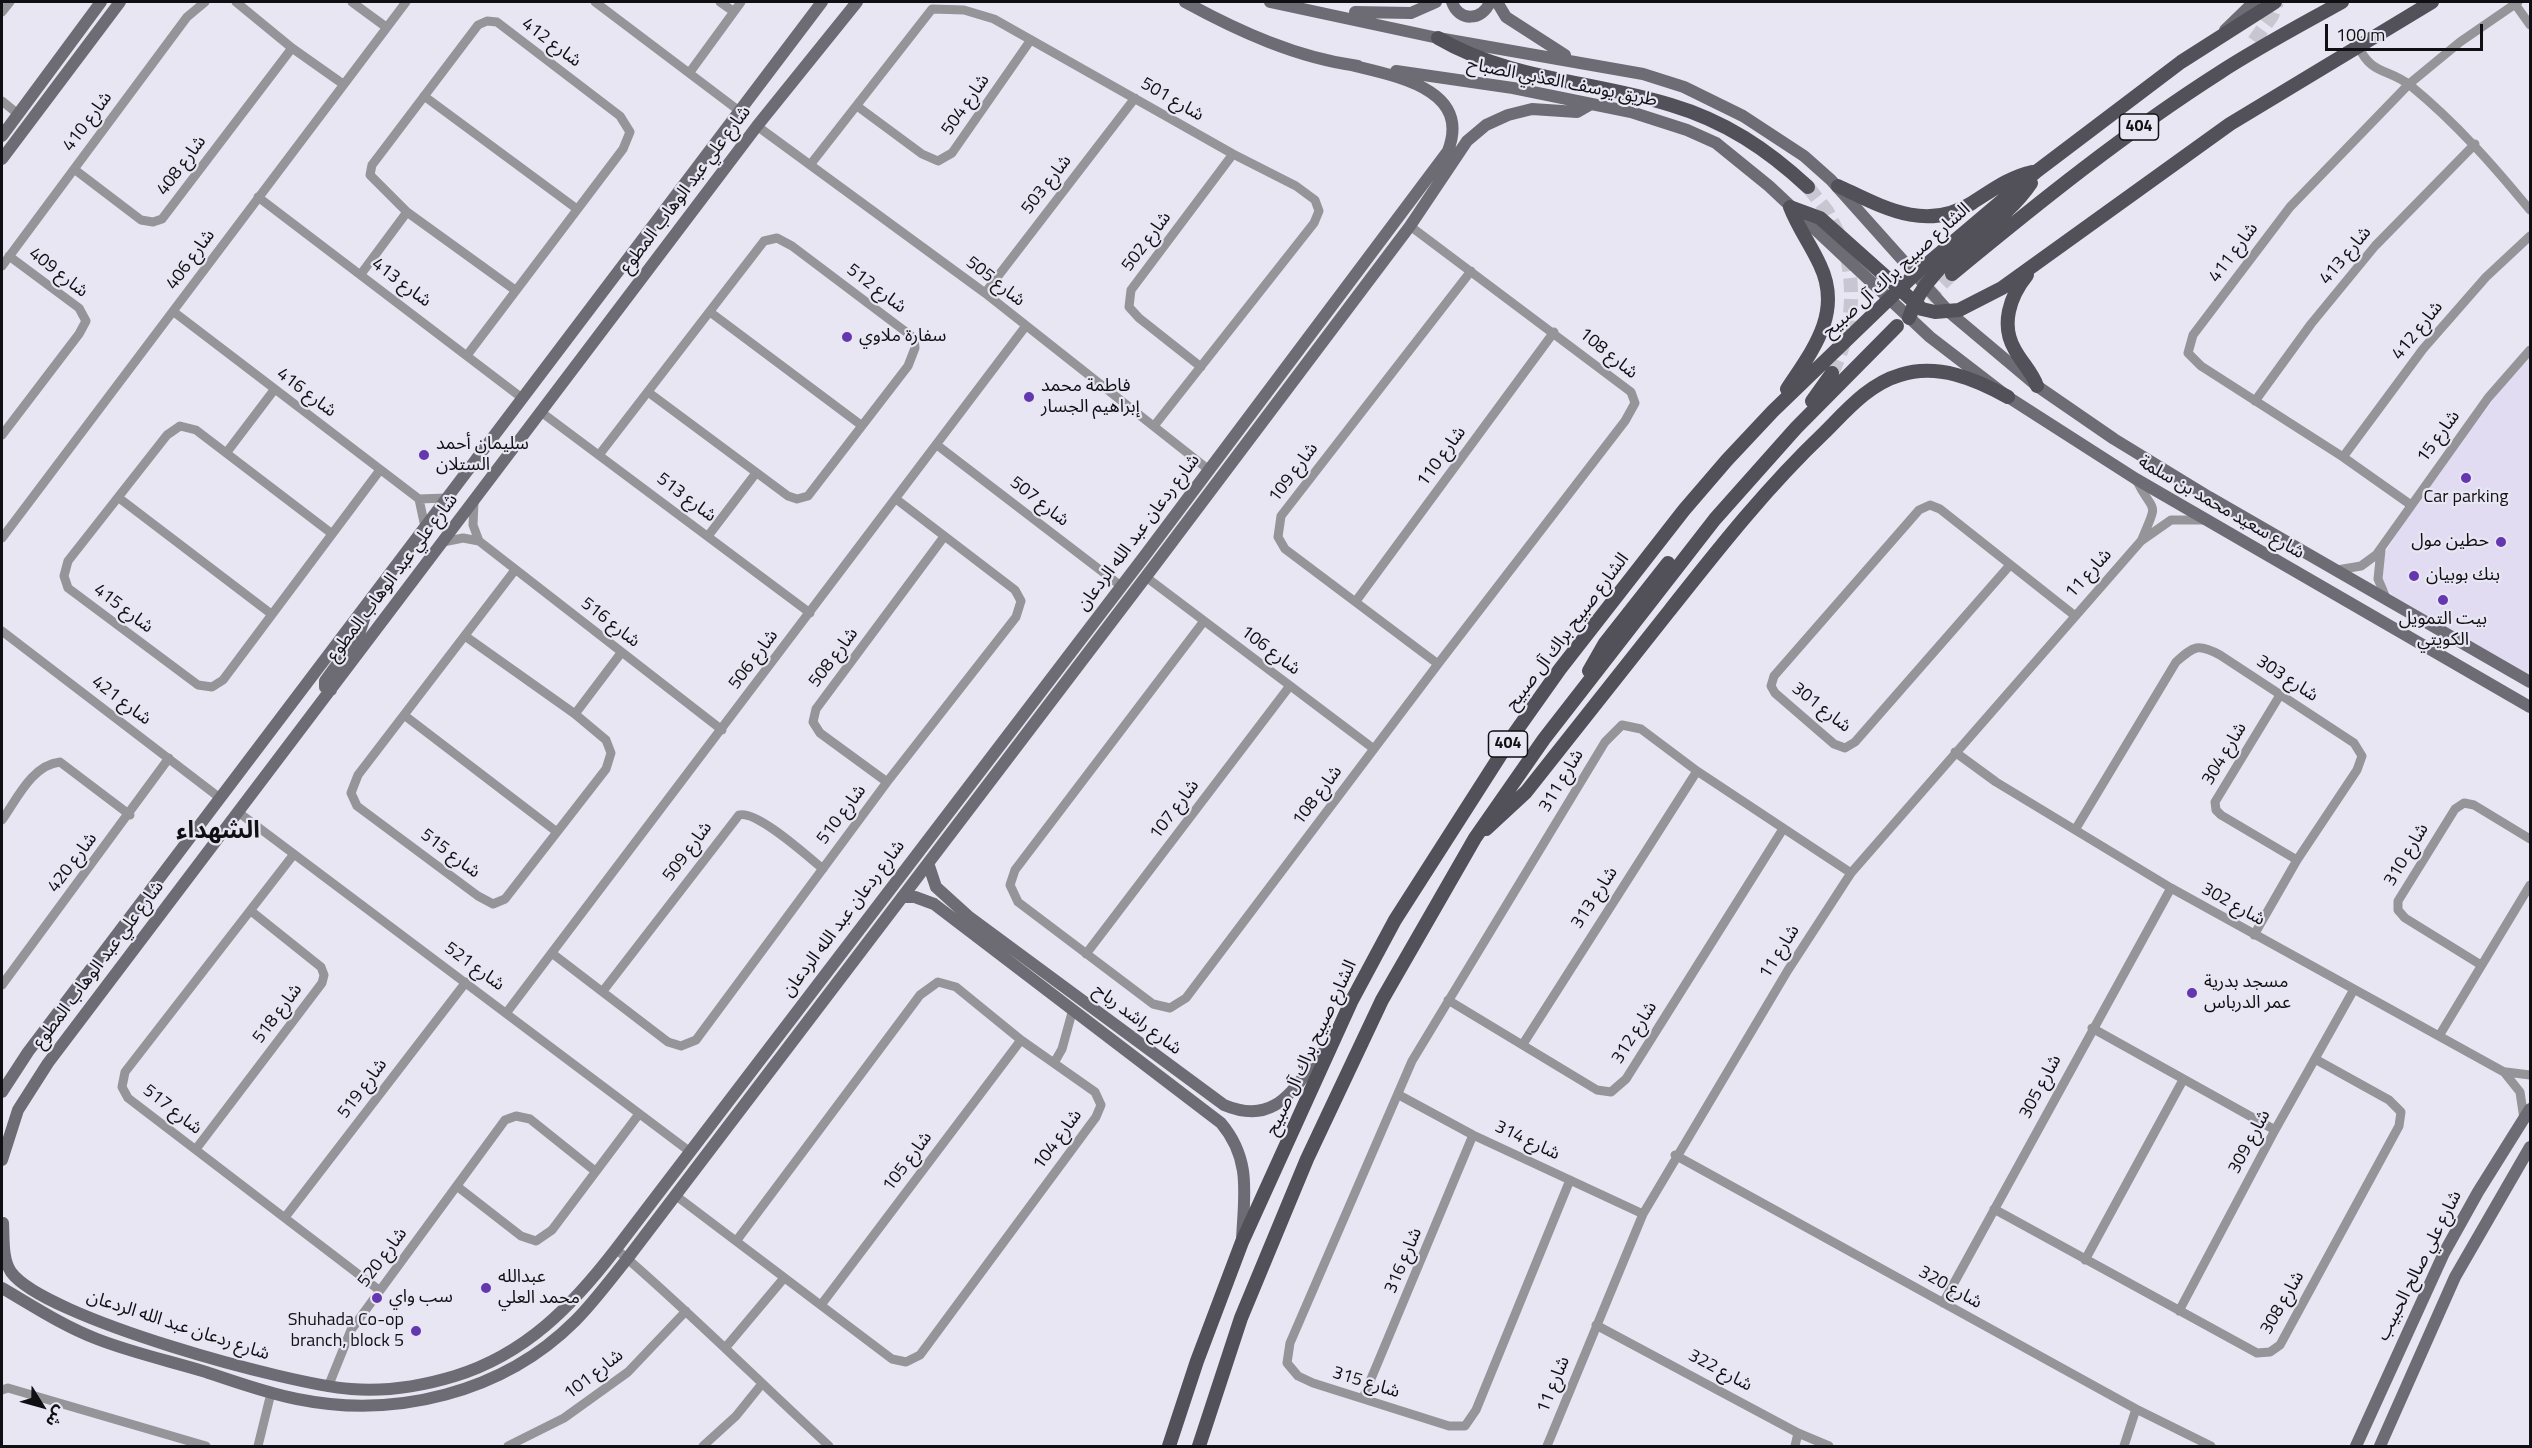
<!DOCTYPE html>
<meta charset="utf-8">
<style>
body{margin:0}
#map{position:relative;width:2532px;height:1448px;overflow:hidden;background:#e9e6f3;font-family:"Titillium Web","Noto Sans Arabic",sans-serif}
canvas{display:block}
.frame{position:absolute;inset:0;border:3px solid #100f13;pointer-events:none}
.north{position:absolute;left:12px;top:1376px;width:60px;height:60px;-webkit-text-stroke:4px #e9e6f3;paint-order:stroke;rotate:127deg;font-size:16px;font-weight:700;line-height:24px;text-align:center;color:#100f13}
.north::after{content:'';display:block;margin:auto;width:21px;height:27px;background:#100f13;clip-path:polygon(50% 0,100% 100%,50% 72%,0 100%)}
.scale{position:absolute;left:2325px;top:24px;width:158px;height:27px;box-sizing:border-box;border:3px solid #100f13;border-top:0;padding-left:8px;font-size:18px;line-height:21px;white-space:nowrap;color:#100f13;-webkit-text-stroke:4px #e9e6f3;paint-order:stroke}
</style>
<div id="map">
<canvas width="2532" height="1448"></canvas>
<div class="frame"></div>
<div class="north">ش</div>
<div class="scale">100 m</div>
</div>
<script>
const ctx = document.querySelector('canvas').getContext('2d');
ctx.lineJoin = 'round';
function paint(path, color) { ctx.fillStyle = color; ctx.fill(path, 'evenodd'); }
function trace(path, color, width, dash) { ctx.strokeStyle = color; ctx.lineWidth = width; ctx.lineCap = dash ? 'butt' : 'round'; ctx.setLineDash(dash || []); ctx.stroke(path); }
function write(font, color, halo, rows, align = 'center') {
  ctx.font = font + ' "Titillium Web","Noto Sans Arabic",sans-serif'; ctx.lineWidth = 4.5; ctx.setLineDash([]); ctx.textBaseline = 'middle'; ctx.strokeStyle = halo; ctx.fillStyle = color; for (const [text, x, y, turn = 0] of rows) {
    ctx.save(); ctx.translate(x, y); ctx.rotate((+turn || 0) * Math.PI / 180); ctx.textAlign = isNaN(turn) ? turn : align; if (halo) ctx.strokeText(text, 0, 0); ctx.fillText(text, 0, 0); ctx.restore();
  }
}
paint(new Path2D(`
 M 2530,350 L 2530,677 L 2394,597 L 2382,582 L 2381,560 L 2409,514 Z`), '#e1dcf1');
trace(new Path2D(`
 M 2254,41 L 2272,16 L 2277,2
 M 1808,187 L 1827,211 L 1839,235
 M 1912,313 L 1952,274
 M 1832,373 C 1851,334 1856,296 1846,253`), '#c8c6d1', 14, [14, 7]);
trace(new Path2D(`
 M 236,2 L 292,48 L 343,84
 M 352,2 L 386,27
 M 595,2 L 738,110
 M 720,2 L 733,11
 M 2515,4 L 2530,25
 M 2,12 L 10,2
 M 2358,46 C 2372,76 2389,68 2411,86 C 2456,123 2493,165 2530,210
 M 690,72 L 741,2
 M 424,96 L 577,209
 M 2,101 L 18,114
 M 857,106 L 922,154 L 938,161 L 952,153 L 1030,41
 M 757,126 L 985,293 L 1209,470
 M 810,165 L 932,9 L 964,10 L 994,19 L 1233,154 L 1296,186 L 1315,200 L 1319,211 L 1314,223 L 1154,426
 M 74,169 L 141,220 L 153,222 L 162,219 L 292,48
 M 258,197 L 522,398
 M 2,266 L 187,17 L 205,2
 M 361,274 L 407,212
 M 985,293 L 1135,98
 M 174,312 L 419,499 L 425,527
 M 710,312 L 861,425
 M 468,354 L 623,149 L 630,132 L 620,116 L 497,22 L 487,21 L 478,25 L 372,165 L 370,175 L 407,212 L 515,290
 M 1201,367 L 1139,318 L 1129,307 L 1131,290 L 1233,154
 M 2255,401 L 2311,324 L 2375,246 L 2475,144
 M 541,412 L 810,613
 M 2,435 L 79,334 L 86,321 L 79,308 L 9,256
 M 937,445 L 1121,586
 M 227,452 L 274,390
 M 599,455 L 764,241 L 777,238 L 792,246 L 914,338 L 915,348 L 908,366 L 808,496 L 797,499 L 788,496 L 648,392
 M 2343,457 L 2423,349 L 2486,277 L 2530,236
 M 2136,479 C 2153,515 2160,498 2142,539
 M 119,498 L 270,613
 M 419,499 L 446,498
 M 474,502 L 473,525 L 479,541
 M 2411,505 L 2343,457 L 2201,366 L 2188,353 L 2193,335 L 2290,207 L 2409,84 L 2460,42 L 2518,2
 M 331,533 L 196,430 L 180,426 L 167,435 L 68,561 L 64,576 L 68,588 L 198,685 L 212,687 L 223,680 L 380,470
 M 708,536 L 756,473
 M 2,538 L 406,2
 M 443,542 L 463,538 L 479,541 L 722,730
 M 2381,550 L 2378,579 L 2387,600
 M 2010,565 L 1855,742 L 1845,748 L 1834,744 L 1775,693 L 1771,686 L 1774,676 L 1919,510 L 1930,505 L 1940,509 L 2074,615
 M 2337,570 L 2361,566 L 2376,555 L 2488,398 L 2530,350
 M 1146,577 L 1374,749
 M 1356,601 L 1554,332
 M 1204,621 L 1015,870 L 1010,885 L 1018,902 L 1153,1004 L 1170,1008 L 1186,998 L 1438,664 L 1625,421 L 1635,403 L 1631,392 L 1410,226
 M 2,631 L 220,798
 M 465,636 L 575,714 L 606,740 L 611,753 L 606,769 L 505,899 L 493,904 L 478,896 L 357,806 L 351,793 L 358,775 L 515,570
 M 1438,664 L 1285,549 L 1278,537 L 1281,516 L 1471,271
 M 2280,695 L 2215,802 L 2216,810 L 2221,815 L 2297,860
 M 575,714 L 621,653
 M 404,715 L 557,832
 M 1955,752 L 1996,782 L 2171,888 L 2504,1072 L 2520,1092 L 2524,1119
 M 887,782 L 820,733 L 813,722 L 816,709 L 943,538
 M 238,812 L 689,1151
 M 2,820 C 17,799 32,765 60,762 L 130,815
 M 2075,830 L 2176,662 C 2194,646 2198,643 2220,655 L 2354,743 L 2362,756 L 2357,770 L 2297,860 L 2254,935
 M 294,854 L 125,1072 L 122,1087 L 128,1098 L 379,1290
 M 553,954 L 668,1042 L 681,1046 L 696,1040 L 887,782 L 1016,617 L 1021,601 L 1015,590 L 896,499
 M 1086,954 L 1289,687
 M 2481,965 L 2405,918 L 2398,910 L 2398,901 L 2455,809 L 2464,803 L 2474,805 L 2530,839
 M 2,985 L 169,758
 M 603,991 L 739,815 C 757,810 807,856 823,869
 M 1448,1000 L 1597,1090 L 1611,1092 L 1626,1079 L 1783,829
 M 507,1012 L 1025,327
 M 2092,1028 L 2275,1130
 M 2439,1036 L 2530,885
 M 1523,1044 L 1697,771
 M 1054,1063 L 1062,1049 L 1073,1009
 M 2506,1072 L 2530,1075
 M 1399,1095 L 1473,1135 L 1643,1214
 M 196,1149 L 322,983 L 324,975 L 321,967 L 251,911
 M 1675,1155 L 2136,1409 L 2211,1446
 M 1570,1180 L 1476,1410 L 1465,1426 L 1449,1426 L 1313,1383 L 1298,1376 L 1287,1363 L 1290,1343 L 1412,1061 L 1605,742 L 1622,725 L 1641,729 L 1697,771 L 1851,873
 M 458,1187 L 521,1236 L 536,1241 L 552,1230 L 639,1114
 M 675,1195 L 892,1359 L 906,1362 L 920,1355 L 1096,1117 L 1101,1105 L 1095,1092 L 1021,1040 L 956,987 L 938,982 L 920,995 L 737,1240
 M 1994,1209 L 2257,1353 L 2270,1352 L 2280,1345 L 2399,1126 L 2401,1112 L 2389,1100 L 2315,1059
 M 286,1216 L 466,982
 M 616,1249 C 690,1312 758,1381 829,1446
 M 2085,1260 L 2183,1080
 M 1943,1303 L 2171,888
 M 821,1305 L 1021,1040
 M 2179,1311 L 2275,1130 L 2353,991
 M 1596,1325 L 1798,1433 L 1829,1446
 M 726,1347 L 784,1278
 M 328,1387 L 351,1330 L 505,1120 L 516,1116 L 530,1119 L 595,1171
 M 2,1390 L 8,1388 L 206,1446
 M 1363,1398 L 1473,1135
 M 258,1446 L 271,1393
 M 508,1446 L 564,1418 L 628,1372 L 686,1311
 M 703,1446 L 736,1416 L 761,1385
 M 1547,1446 L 1643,1214 L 1788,970 L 1851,873 L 2141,541 L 2171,520 L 2203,520
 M 1795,1446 L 1798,1433
 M 2124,1446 L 2136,1409`), '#959499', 9);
trace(new Path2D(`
 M 1185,2 C 1238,31 1297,58 1358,66
 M 1270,2 L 1438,38 L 1643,74 L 1684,87 L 1743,116 L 1804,156 L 1831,180 L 1949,312 L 2037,386 L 2114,439 L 2209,497 L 2530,682
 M 1452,2 C 1459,22 1482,21 1490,2
 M 1497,2 L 1506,17 L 1565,55
 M 1355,12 L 1411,13 L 1436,2
 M 2225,30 L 2254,2
 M 1396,71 L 1513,88 L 1631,112 L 1687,130 L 1716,143 L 1769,186 L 1930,337 L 2008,397 L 2136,479 L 2530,707
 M 2,136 L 101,2
 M 2,159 L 120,2
 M 331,690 L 325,687 L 325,681 L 359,634 L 368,607
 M 928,863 L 936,887 L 968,916 L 1224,1105 C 1281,1129 1296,1080 1328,1047
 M 902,897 L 915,897 L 934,904 L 1221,1123 C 1252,1160 1244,1195 1242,1240
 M 2,1092 L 28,1052 L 822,2
 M 2,1160 L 18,1110 L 48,1063 L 757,126 L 857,2
 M 3,1223 C 4,1238 2,1259 11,1272 C 44,1318 291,1385 351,1389 C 386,1392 422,1386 455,1376 C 526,1354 572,1306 616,1249 L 1143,558 L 1448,151 C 1472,88 1394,76 1351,65
 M 2,1288 C 33,1306 63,1326 97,1339 C 133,1353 170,1361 206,1372 C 236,1382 266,1393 297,1399 C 395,1419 503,1393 575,1321 C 594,1302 610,1280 627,1259 L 1154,566 L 1410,226 L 1467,141 L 1486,125 L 1508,115 L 1532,109 L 1577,112 L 1591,104
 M 2356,1446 L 2444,1253 L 2478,1192 L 2530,1109
 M 2380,1446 L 2455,1277 L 2530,1147`), '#6d6c74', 12);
trace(new Path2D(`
 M 1438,38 C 1510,80 1593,81 1671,105 C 1725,121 1767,149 1808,187
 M 1838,186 C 1881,206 1925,233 1972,203 C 1991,191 2009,177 2032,172
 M 1790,207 L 1820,218 L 1922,309 L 1935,312 L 1959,310 L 2002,288 L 2230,124 L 2432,2
 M 1952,274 C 2038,203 2125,133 2219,73 C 2259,47 2301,25 2342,2
 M 2027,275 C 2010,296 2000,325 2015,350 C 2022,363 2032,372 2037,386
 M 1909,318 C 1927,257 1997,234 2031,183
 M 1787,389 C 1812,351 1843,313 1820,265 C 1811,245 1798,228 1790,207
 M 1812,401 L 1832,373
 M 1589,671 L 1605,643 L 1668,563
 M 1486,829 L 1526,792 C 1574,731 1622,670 1670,610 C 1719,548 1767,487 1825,432 C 1847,410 1869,384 1900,375 C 1938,363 1975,379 2008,397
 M 1169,1446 L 1197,1361 L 1242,1242 L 1351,1002 L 1395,920 L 1514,734 L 1560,669 L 1684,510 L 1727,460 L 1773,411 L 1914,275 L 2037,171 L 2181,62 L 2275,2
 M 1199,1446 L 1241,1318 L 1307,1159 L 1382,1000 L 1475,838 L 1544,739 L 1715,519 L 1796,428 L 1897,326`), '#525059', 14);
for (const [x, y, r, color] of [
 [847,337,6,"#6437af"],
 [1029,397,6,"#6437af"],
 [424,455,6,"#6437af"],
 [2466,478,6,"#6437af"],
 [2501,542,6,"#6437af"],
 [2414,576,6,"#6437af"],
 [2443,600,6,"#6437af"],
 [2192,993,6,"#6437af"],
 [486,1288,6,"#6437af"],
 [377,1298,6,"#6437af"],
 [416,1331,6,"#6437af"]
]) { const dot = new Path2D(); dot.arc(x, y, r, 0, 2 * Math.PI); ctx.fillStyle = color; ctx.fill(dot); trace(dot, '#e9e6f3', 2); }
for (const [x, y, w] of [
 [2139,127,39],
 [1508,744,39]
]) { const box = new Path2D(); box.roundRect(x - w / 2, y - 13, w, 26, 4.5); ctx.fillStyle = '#e9e6f3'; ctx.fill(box); trace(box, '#100f13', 1.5); }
write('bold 16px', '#100f13', null, [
 ["404",2139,127],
 ["404",1508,744]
]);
write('18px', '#100f13', '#e9e6f3', [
 ["شارع 412",551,43,37],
 ["طريق يوسف العذبي الصباح",1562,83,11],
 ["شارع 501",1172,100,30],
 ["شارع 504",966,105,-55],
 ["شارع 410",88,122,-53],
 ["شارع 408",182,166,-53],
 ["شارع 503",1047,185,-52],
 ["شارع علي عبد الوهاب المطوع",686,190,-53],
 ["شارع 502",1147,242,-53],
 ["شارع 411",2234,253,-53],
 ["شارع 413",2346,256,-50],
 ["شارع 406",191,260,-54],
 ["الشارع صبيح براك آل صبيح",1897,271,-42],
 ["شارع 409",58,273,38],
 ["شارع 505",995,282,38],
 ["شارع 413",401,283,37],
 ["شارع 512",876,289,37],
 ["شارع 412",2418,331,-51],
 ["شارع 108",1608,354,39],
 ["شارع 416",306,393,37],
 ["شارع 15",2439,437,-54],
 ["شارع 110",1442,457,-54],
 ["شارع 109",1294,473,-53],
 ["شارع 513",686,498,37],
 ["شارع 507",1039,502,38],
 ["شارع سعيد محمد بن سلمة",2221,508,30],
 ["شارع ردعان عبد الله الردعان",1139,533,-53],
 ["شارع 11",2089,574,-48],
 ["شارع علي عبد الوهاب المطوع",393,578,-53],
 ["شارع 415",123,609,37],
 ["شارع 516",610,623,38],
 ["الشارع صبيح براك آل صبيح",1568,632,-53],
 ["شارع 106",1270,651,37],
 ["شارع 508",834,658,-53],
 ["شارع 506",754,660,-53],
 ["شارع 303",2287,679,33],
 ["شارع 421",121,701,37],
 ["شارع 301",1821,708,38],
 ["شارع 304",2225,754,-59],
 ["شارع 311",1562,781,-59],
 ["شارع 108",1318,796,-53],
 ["شارع 107",1175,810,-53],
 ["شارع 510",842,815,-53],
 ["شارع 509",688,852,-53],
 ["شارع 515",450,854,37],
 ["شارع 310",2407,855,-59],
 ["شارع 420",73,863,-53],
 ["شارع 313",1595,898,-57],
 ["شارع 302",2233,905,29],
 ["شارع ردعان عبد الله الردعان",844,919,-53],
 ["شارع 11",1780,952,-58],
 ["شارع علي عبد الوهاب المطوع",99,965,-53],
 ["شارع 521",474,967,36],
 ["شارع 518",278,1014,-53],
 ["شارع راشد رباح",1137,1020,37],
 ["شارع 312",1635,1033,-58],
 ["الشارع صبيح براك آل صبيح",1312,1048,-65],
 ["شارع 305",2041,1087,-62],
 ["شارع 519",363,1089,-53],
 ["شارع 517",172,1110,38],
 ["شارع 104",1058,1140,-54],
 ["شارع 314",1527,1141,25],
 ["شارع 309",2250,1142,-62],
 ["شارع 105",908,1162,-53],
 ["شارع 520",383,1258,-53],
 ["شارع 316",1404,1261,-67],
 ["شارع علي صالح الحبيب",2420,1266,-63],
 ["شارع 320",1950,1288,29],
 ["شارع 308",2283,1303,-60],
 ["شارع ردعان عبد الله الردعان",178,1326,18],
 ["شارع 322",1720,1371,28],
 ["شارع 101",594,1375,-38],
 ["شارع 315",1366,1383,17],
 ["شارع 11",1554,1385,-68]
]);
write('18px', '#100f13', '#e9e6f3', [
 ["سفارة ملاوي",859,337],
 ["فاطمة محمد",1041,387],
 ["إبراهيم الجسار",1041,408],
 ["سليمان أحمد",436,445],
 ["الستلان",436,466],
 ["Car parking",2466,498,"center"],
 ["حطين مول",2489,542,"right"],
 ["بنك بوبيان",2426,576],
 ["بيت التمويل",2443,620,"center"],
 ["الكويتي",2443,641,"center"],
 ["مسجد بدرية",2204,983],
 ["عمر الدرباس",2204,1004],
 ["عبدالله",498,1278],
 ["محمد العلي",498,1299],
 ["سب واي",389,1298],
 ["Shuhada Co-op",404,1321,"right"],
 ["branch, block 5",404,1342,"right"]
], 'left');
write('bold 24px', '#100f13', '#e9e6f3', [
 ["الشهداء",218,832]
]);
</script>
